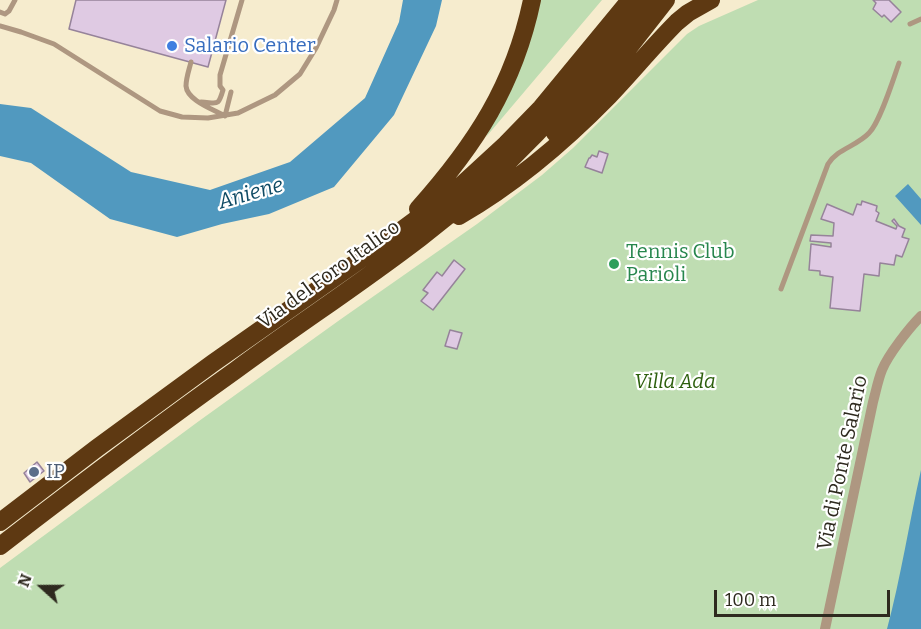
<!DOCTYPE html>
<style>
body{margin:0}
#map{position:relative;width:921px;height:629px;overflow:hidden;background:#f6ecce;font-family:Bitter,serif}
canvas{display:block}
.north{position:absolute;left:12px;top:557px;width:60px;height:60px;-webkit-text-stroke:4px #fff;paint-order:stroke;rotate:291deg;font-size:16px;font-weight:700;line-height:24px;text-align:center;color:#2e2a1f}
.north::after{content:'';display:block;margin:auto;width:21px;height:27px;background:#2e2a1f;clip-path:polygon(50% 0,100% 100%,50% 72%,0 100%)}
.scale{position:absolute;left:714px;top:590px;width:176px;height:27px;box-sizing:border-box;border:3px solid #2e2a1f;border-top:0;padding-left:8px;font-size:18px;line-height:21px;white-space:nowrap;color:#2e2a1f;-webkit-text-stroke:4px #fff;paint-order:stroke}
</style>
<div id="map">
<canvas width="921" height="629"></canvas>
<div class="north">N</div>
<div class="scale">100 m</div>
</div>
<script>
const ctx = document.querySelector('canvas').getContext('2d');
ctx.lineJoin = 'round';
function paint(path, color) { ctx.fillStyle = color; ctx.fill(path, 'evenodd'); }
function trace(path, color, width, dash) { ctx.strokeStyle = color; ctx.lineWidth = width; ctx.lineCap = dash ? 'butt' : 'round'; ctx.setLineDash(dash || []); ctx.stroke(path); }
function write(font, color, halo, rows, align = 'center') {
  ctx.font = font + ' Bitter,serif'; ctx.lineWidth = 4.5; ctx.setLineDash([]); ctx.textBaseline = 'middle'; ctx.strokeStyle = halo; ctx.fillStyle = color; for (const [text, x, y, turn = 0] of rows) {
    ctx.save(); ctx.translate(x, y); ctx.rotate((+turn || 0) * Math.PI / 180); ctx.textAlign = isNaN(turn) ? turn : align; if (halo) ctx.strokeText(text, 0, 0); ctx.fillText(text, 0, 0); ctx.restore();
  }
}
paint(new Path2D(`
 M 539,0 L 602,0 L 486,137 L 514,79 Z
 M 758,0 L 921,0 L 921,629 L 0,629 L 0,568 L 199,421 L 341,319 L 477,224 L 542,175 L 573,148 L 687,34 L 699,26 Z`), '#bfddb2');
paint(new Path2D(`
 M 403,0 L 442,0 L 436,26 L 394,115 L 334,187 L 269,214 L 222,224 L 177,237 L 110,219 L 31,163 L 0,156 L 0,104 L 31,108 L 131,172 L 210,190 L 290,162 L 365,98 L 399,22 Z
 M 908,184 L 921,199 L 921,225 L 895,196 Z
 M 921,470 L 921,629 L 887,629 C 901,577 909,523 921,470 Z`), '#5199bf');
const building = new Path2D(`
 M 76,0 L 226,0 L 208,67 L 69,29 Z
 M 873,0 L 889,0 L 901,12 L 891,22 L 884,15 L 882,17 L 873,9 L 876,3 Z
 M 599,151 L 608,154 L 602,173 L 585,167 L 589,158 L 590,158 L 592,155 L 597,157 Z
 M 862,201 L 877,206 L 876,211 L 879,213 L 876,221 L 896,229 L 897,226 L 892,221 L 894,219 L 899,226 L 905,229 L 902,237 L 909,239 L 902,257 L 896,255 L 894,265 L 880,263 L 879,276 L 864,274 L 860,311 L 830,308 L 833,277 L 820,275 L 820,271 L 809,270 L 811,244 L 831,247 L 831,243 L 810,241 L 811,235 L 833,236 L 834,223 L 821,219 L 827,204 L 853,215 L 857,204 L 861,205 Z
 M 454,260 L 465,269 L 433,310 L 421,301 L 428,293 L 423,290 L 437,272 L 442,276 Z
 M 450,330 L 462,333 L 457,349 L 445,346 Z
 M 37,462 L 44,471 L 30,482 L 24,473 Z`);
paint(building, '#dfcae3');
trace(building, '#96839a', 1.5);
trace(new Path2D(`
 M 0,12 L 5,14 L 9,11 L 15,0
 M 910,24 L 921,19
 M 0,26 L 21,32 L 54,44 L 160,111 L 182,117 L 208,118 L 238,113 L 275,95 L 300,74 L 316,48 L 334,10 L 337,0
 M 191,62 C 189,70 186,78 186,86 C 187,100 212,109 223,115
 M 201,102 C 218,103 218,107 223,90 L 220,86 L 220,75 L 242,0
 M 225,116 L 231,92
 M 781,289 L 828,164 C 837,149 857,146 869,133 C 880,122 893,80 899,63`), '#ae9781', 5);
trace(new Path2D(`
 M 825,629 L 873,402 C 876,391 878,380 882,370 C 888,355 909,328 921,316`), '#ae9781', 10);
trace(new Path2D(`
 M 555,133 L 623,55 L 666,0
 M 418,209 C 475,145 514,86 532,0
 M 459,216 C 513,185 565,141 609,96 C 632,72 653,46 677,22 L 688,13 L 711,0
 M 0,522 L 97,448 L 213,363 L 391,238 L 456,190 L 506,144 L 541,108 L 630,0
 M 0,546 C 78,486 156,427 236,370 C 297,325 360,284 420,238 C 506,173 584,87 648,0`), '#5e3912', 18);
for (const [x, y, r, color] of [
 [172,46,6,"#3f7fe0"],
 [614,264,6,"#2e9e5b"],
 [34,472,6,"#5c6f8a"]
]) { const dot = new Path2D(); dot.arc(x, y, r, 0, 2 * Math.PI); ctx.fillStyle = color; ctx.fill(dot); trace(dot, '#fff', 2); }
write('20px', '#366cbe', '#fff', [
 ["Salario Center",184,46]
], 'left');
write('20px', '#27864d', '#fff', [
 ["Tennis Club",626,252],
 ["Parioli",626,275]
], 'left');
write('20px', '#2e2a1f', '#fff', [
 ["Via del Foro Italico",329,275,-36],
 ["Via di Ponte Salario",843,463,-78]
]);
write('italic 20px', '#2d5f0e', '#fff', [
 ["Villa Ada",675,382]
]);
write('20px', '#4e5e75', '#fff', [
 ["IP",46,472]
], 'left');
write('italic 21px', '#0e4a64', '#fff', [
 ["Aniene",251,194,-16]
]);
</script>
